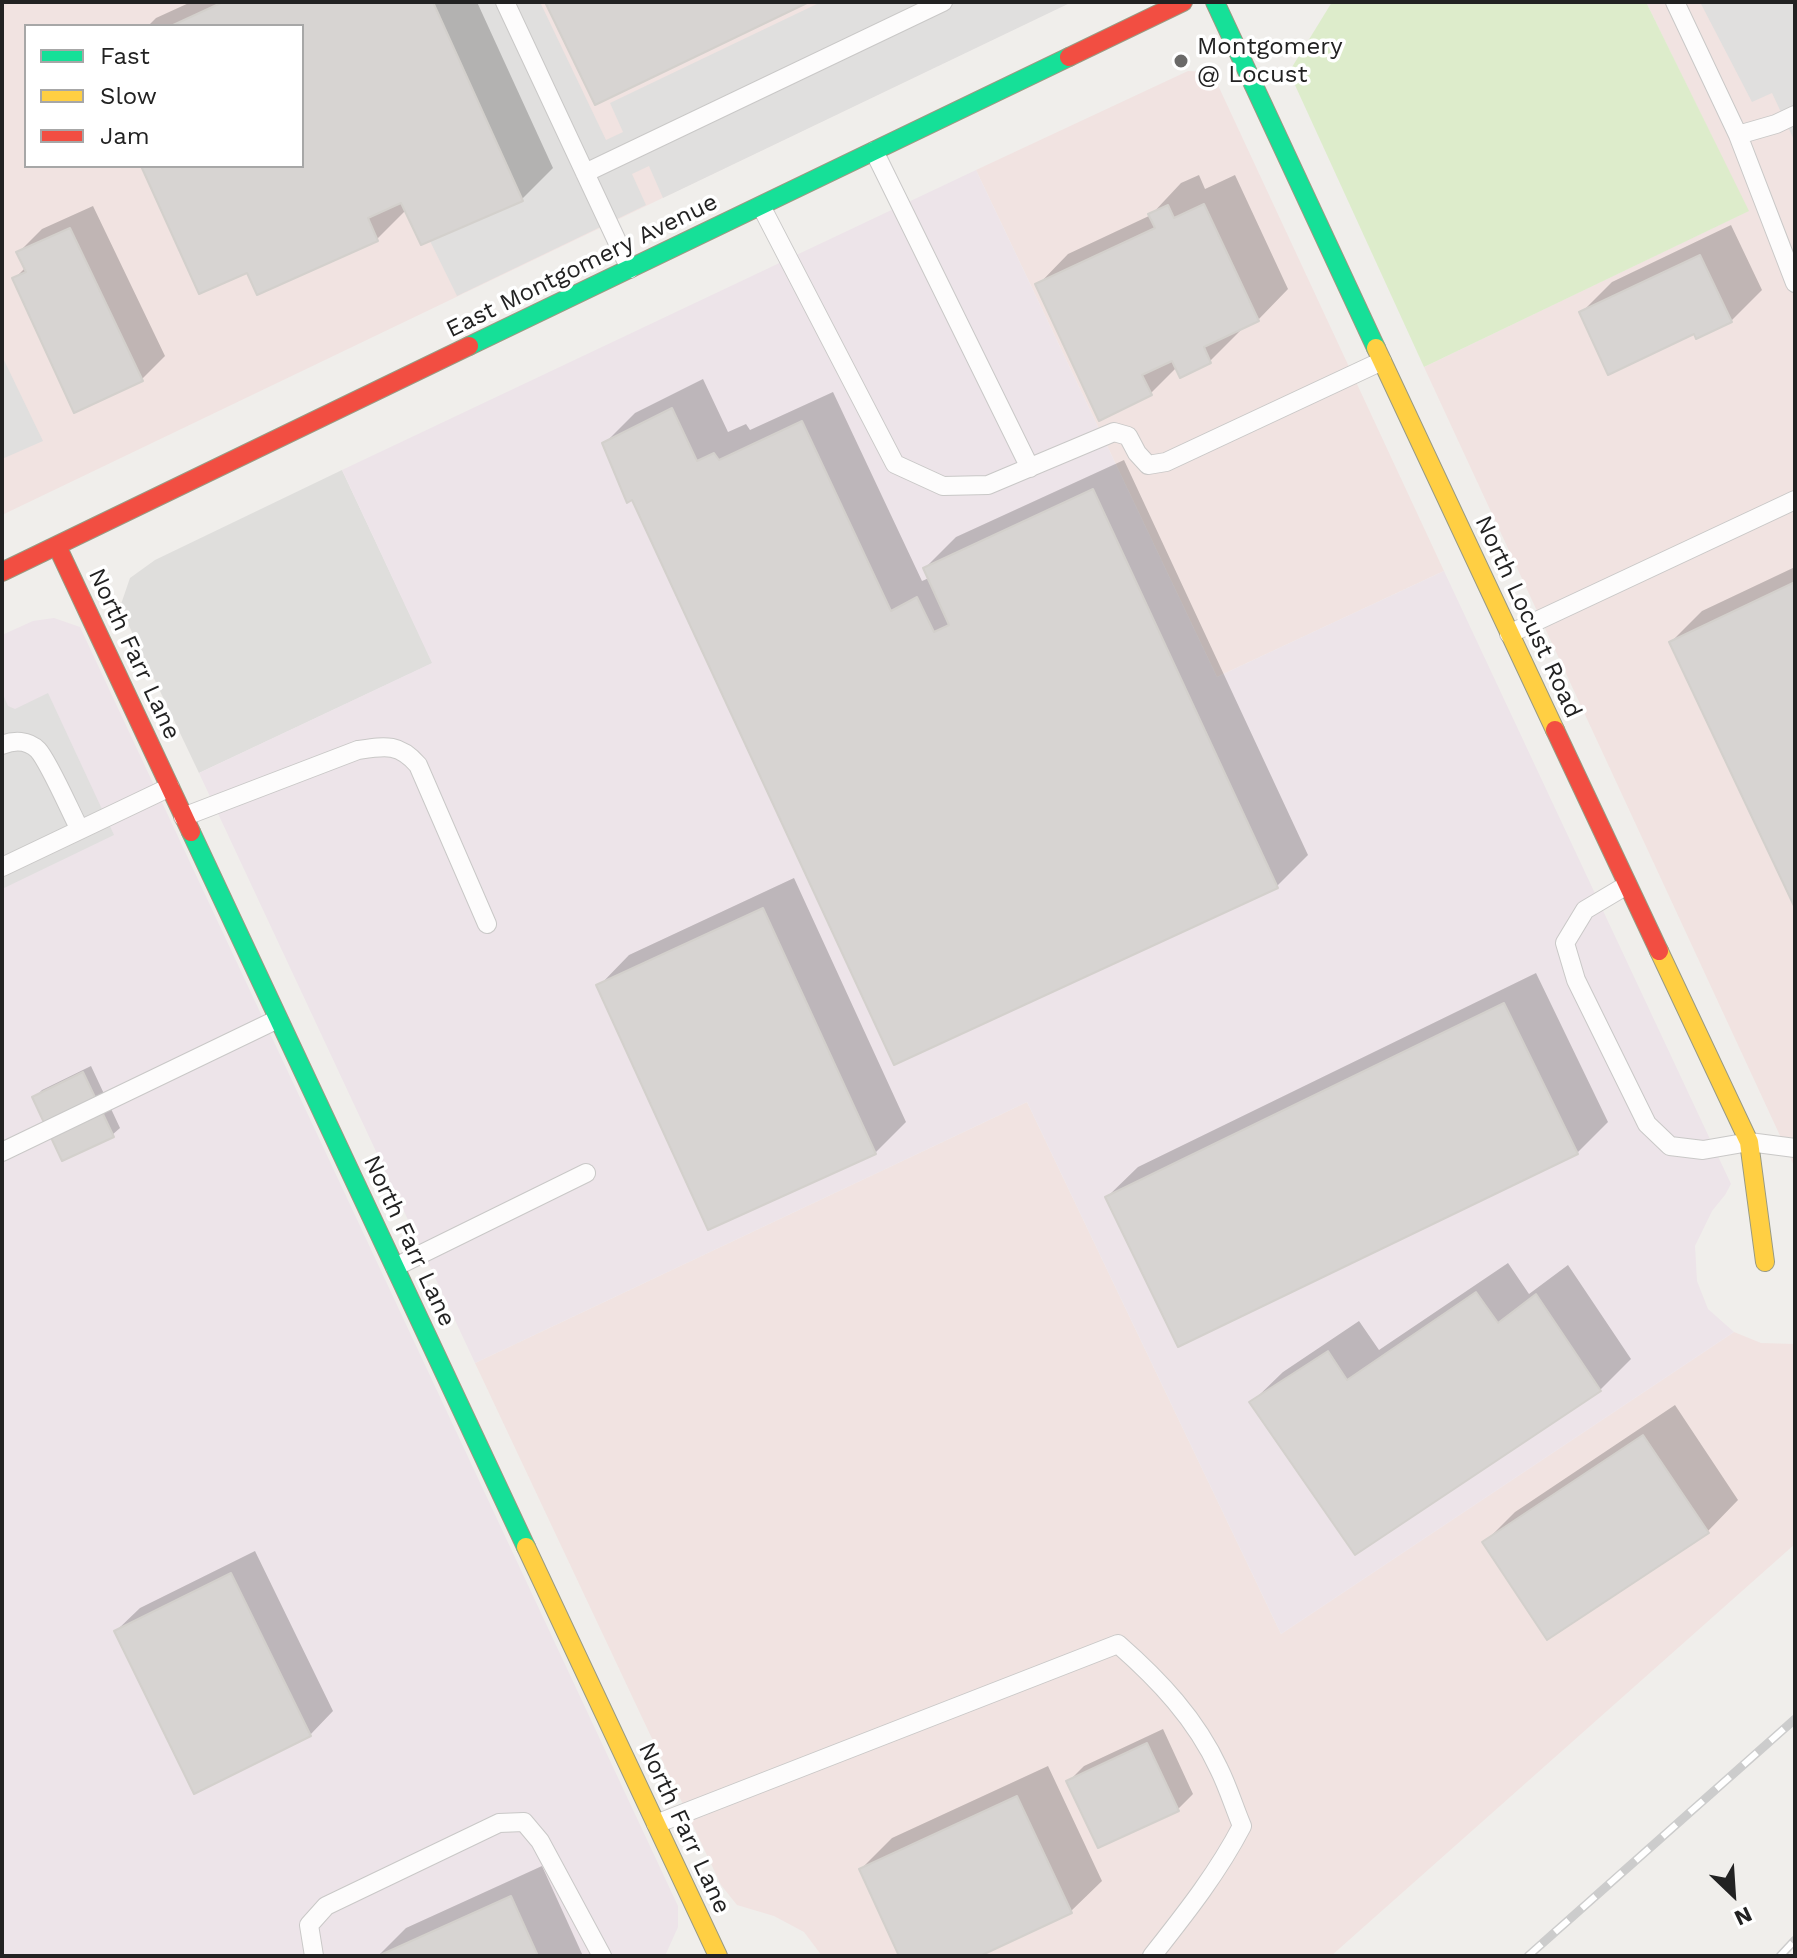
<!DOCTYPE html>
<style>
body{margin:0}
#map{position:relative;width:1797px;height:1958px;overflow:hidden;background:#f0eeeb;font-family:"Work Sans",sans-serif}
canvas{display:block}
.frame{position:absolute;inset:0;border:4px solid #222;pointer-events:none}
.legend{position:absolute;left:24px;top:24px;width:280px;height:144px;box-sizing:border-box;background:#fff;border:2px solid #a7a7a7;margin:0;padding:10px 14px;list-style:none;font-size:24px;color:#222}
.legend li{display:flex;align-items:center;gap:16px;height:40px}
.legend b{width:40px;border:2px solid #a7a7a7}
.north{position:absolute;left:1693px;top:1854px;width:80px;height:80px;-webkit-text-stroke:6px #fff;paint-order:stroke;rotate:155deg;font-size:22px;font-weight:700;line-height:32px;text-align:center;color:#222}
.north::after{content:'';display:block;margin:auto;width:28px;height:36px;background:#222;clip-path:polygon(50% 0,100% 100%,50% 72%,0 100%)}
</style>
<div id="map">
<canvas width="1797" height="1958"></canvas>
<div class="frame"></div>
<ul class="legend">
<li><b style="height:10px;background:#16e098"></b>Fast</li>
<li><b style="height:10px;background:#ffcf43"></b>Slow</li>
<li><b style="height:10px;background:#f24e42"></b>Jam</li>
</ul>
<div class="north">N</div>
</div>
<script>
const ctx = document.querySelector('canvas').getContext('2d');
ctx.lineJoin = 'round';
function paint(path, color) { ctx.fillStyle = color; ctx.fill(path, 'evenodd'); }
function trace(path, color, width, dash) { ctx.strokeStyle = color; ctx.lineWidth = width; ctx.lineCap = dash ? 'butt' : 'round'; ctx.setLineDash(dash || []); ctx.stroke(path); }
function write(font, color, halo, rows, align = 'center') {
  ctx.font = font + ' "Work Sans",sans-serif'; ctx.lineWidth = 7; ctx.setLineDash([]); ctx.textBaseline = 'middle'; ctx.strokeStyle = halo; ctx.fillStyle = color; for (const [text, x, y, turn = 0] of rows) {
    ctx.save(); ctx.translate(x, y); ctx.rotate((+turn || 0) * Math.PI / 180); ctx.textAlign = isNaN(turn) ? turn : align; if (halo) ctx.strokeText(text, 0, 0); ctx.fillText(text, 0, 0); ctx.restore();
  }
}
paint(new Path2D(`
 M 342,470 L 433,663 L 199,773 L 120,607 L 130,578 L 155,560 Z`), '#dfdedc');
paint(new Path2D(`
 M 2,2 L 1071,2 L 2,515 ZM 26,26 L 302,26 L 302,166 L 26,166 Z
 M 1646,2 L 1795,2 L 1795,1168 L 1424,367 L 1748,211 Z
 M 1188,71 L 1208,72 L 1216,81 L 1444,571 L 1217,677 L 976,170 Z
 M 1027,1102 L 1281,1634 L 1734,1332 L 1761,1343 L 1795,1344 L 1795,1544 L 1331,1956 L 822,1956 L 804,1932 L 774,1916 L 737,1905 L 721,1885 L 475,1363 Z`), '#f1e3e1');
paint(new Path2D(`
 M 976,170 L 1217,677 L 1444,571 L 1731,1184 L 1725,1195 L 1712,1211 L 1695,1246 L 1697,1281 L 1708,1309 L 1734,1332 L 1281,1634 L 1027,1102 L 475,1363 L 199,773 L 432,663 L 342,470 Z
 M 54,618 L 80,627 L 678,1906 L 678,1927 L 665,1956 L 2,1956 L 2,635 L 33,621 Z`), '#ede4e9');
paint(new Path2D(`
 M 1332,2 L 1646,2 L 1749,211 L 1424,367 L 1289,72 Z`), '#ddeccb');
paint(new Path2D(`
 M 433,2 L 540,2 L 606,140 L 623,132 L 610,103 L 821,2 L 1072,2 L 663,198 L 649,166 L 632,174 L 646,205 L 457,296 L 430,241 L 523,200 Z
 M 1700,2 L 1795,2 L 1795,142 L 1772,93 L 1752,102 Z
 M 2,356 L 43,441 L 2,459 Z
 M 2,692 L 8,706 L 15,709 L 48,693 L 114,835 L 2,889 Z`), '#e0dfde');
paint(new Path2D(`
 M 191,2 L 477,2 L 553,168 L 522,199 L 422,243 L 406,210 L 377,239 L 143,166 L 302,166 L 302,26 L 148,26 L 156,18 Z
 M 1199,175 L 1205,189 L 1235,175 L 1288,289 L 1258,320 L 1240,328 L 1241,330 L 1210,361 L 1177,367 L 1151,393 L 1038,285 L 1068,254 L 1151,215 L 1181,183 Z
 M 93,206 L 165,356 L 142,379 L 14,279 L 26,267 L 19,252 L 42,229 Z
 M 1731,225 L 1762,290 L 1731,321 L 1694,332 L 1581,313 L 1612,282 Z
 M 703,379 L 728,432 L 746,424 L 750,430 L 833,392 L 922,581 L 929,578 L 925,568 L 956,537 L 1124,460 L 1308,855 L 1277,886 L 895,1062 L 633,498 L 604,444 L 635,413 Z
 M 1795,567 L 1795,903 L 1671,642 L 1702,611 Z
 M 794,878 L 906,1122 L 875,1153 L 599,986 L 629,955 Z
 M 1536,973 L 1608,1122 L 1577,1153 L 1107,1197 L 1138,1167 Z
 M 91,1066 L 120,1128 L 112,1135 L 35,1097 L 42,1090 Z
 M 1508,1263 L 1529,1294 L 1568,1265 L 1631,1359 L 1600,1390 L 1252,1402 L 1283,1372 L 1359,1321 L 1379,1350 Z
 M 1675,1405 L 1738,1500 L 1708,1531 L 1484,1543 L 1515,1512 Z
 M 255,1551 L 333,1711 L 310,1735 L 116,1631 L 140,1608 Z
 M 1163,1729 L 1193,1794 L 1178,1809 L 1068,1782 L 1084,1766 Z
 M 1048,1766 L 1102,1881 L 1071,1911 L 975,1956 L 902,1956 L 861,1869 L 892,1838 Z
 M 542,1866 L 583,1956 L 378,1956 L 406,1928 Z`), '#0003');
const building = new Path2D(`
 M 223,2 L 433,2 L 523,201 L 421,245 L 401,203 L 368,218 L 378,241 L 257,295 L 247,273 L 199,294 L 141,166 L 302,166 L 302,26 L 171,26 Z
 M 545,2 L 809,2 L 595,105 Z
 M 1204,204 L 1259,321 L 1204,347 L 1211,363 L 1180,378 L 1172,361 L 1142,375 L 1152,395 L 1099,421 L 1035,284 L 1155,228 L 1148,214 L 1168,205 L 1174,218 Z
 M 70,228 L 143,381 L 74,413 L 12,278 L 26,272 L 16,252 Z
 M 1700,255 L 1732,322 L 1696,339 L 1694,334 L 1608,375 L 1579,312 Z
 M 672,408 L 697,461 L 714,453 L 719,460 L 802,421 L 891,611 L 917,597 L 934,632 L 949,625 L 923,568 L 1093,489 L 1278,888 L 894,1065 L 632,500 L 627,503 L 602,443 Z
 M 1795,582 L 1795,908 L 1669,642 Z
 M 763,908 L 876,1154 L 708,1230 L 596,985 Z
 M 1504,1003 L 1578,1154 L 1178,1347 L 1105,1197 Z
 M 83,1072 L 114,1137 L 62,1161 L 32,1097 Z
 M 1476,1292 L 1498,1323 L 1536,1294 L 1601,1391 L 1355,1555 L 1249,1402 L 1328,1351 L 1347,1380 Z
 M 1643,1435 L 1709,1533 L 1547,1640 L 1482,1542 Z
 M 231,1573 L 311,1736 L 194,1794 L 114,1631 Z
 M 1147,1743 L 1179,1811 L 1098,1848 L 1066,1781 Z
 M 1017,1796 L 1072,1913 L 980,1956 L 899,1956 L 859,1869 Z
 M 511,1896 L 538,1956 L 378,1956 Z`);
paint(building, '#d7d4d2');
trace(building, '#d3d0cc', 2);
const lane = new Path2D(`
 M 505,2 L 630,269
 M 1675,2 L 1738,135 L 1776,124 L 1795,115
 M 1738,135 L 1795,283
 M 874,151 L 1030,468
 M 585,173 L 943,2
 M 761,206 L 895,464 L 943,486 L 988,485 L 1114,432 L 1128,436 L 1137,453 L 1148,465 L 1166,462 L 1382,361
 M 1509,634 L 1795,500
 M 2,745 C 14,740 28,740 38,750 C 49,762 71,813 80,830
 M 183,817 L 358,750 C 385,746 399,743 418,765 L 487,924
 M 2,867 L 170,787
 M 1627,885 L 1585,910 L 1565,943 L 1576,980 L 1647,1124 L 1670,1146 L 1703,1150 L 1749,1142 L 1795,1148
 M 2,1152 L 278,1019
 M 395,1267 L 586,1173
 M 656,1824 L 1118,1644 C 1159,1680 1196,1719 1219,1769 C 1228,1787 1234,1807 1242,1826 C 1217,1874 1185,1914 1152,1956
 M 314,1956 L 309,1925 L 326,1906 L 499,1823 L 524,1822 L 540,1841 L 602,1956`);
const fast = new Path2D(`
 M 1215,2 L 1376,348
 M 469,346 L 1069,57
 M 191,832 L 526,1547`);
const slow = new Path2D(`
 M 1376,348 L 1555,730
 M 1659,951 L 1749,1142 L 1765,1262
 M 526,1547 L 718,1956`);
const jam = new Path2D(`
 M 1069,57 L 1183,2
 M 57,546 L 191,832
 M 2,572 L 469,346
 M 1555,730 L 1659,951`);
trace(lane, '#c9c8c7', 20);
trace(fast, '#999a82', 20);
trace(slow, '#999a82', 20);
trace(jam, '#999a82', 20);
trace(lane, '#fdfcfc', 18);
trace(fast, '#16e098', 18);
trace(slow, '#ffcf43', 18);
trace(jam, '#f24e42', 18);
const rail = new Path2D(`
 M 1528,1956 L 1795,1719
 M 1780,1956 L 1795,1940`);
trace(rail, '#ccc', 9);
trace(rail, '#fff', 6, [18]);
for (const [x, y, r, color] of [
 [1181,61,8,"#6a6968"]
]) { const dot = new Path2D(); dot.arc(x, y, r, 0, 2 * Math.PI); ctx.fillStyle = color; ctx.fill(dot); trace(dot, '#fff', 3); }
write('24px', '#222', '#fff', [
 ["Montgomery",1197,47],
 ["@ Locust",1197,75]
], 'left');
write('24px', '#222', '#fff', [
 ["East Montgomery Avenue",582,266,-26],
 ["North Locust Road",1528,617,65],
 ["North Farr Lane",134,654,65],
 ["North Farr Lane",409,1241,65],
 ["North Farr Lane",684,1828,65]
]);
</script>
